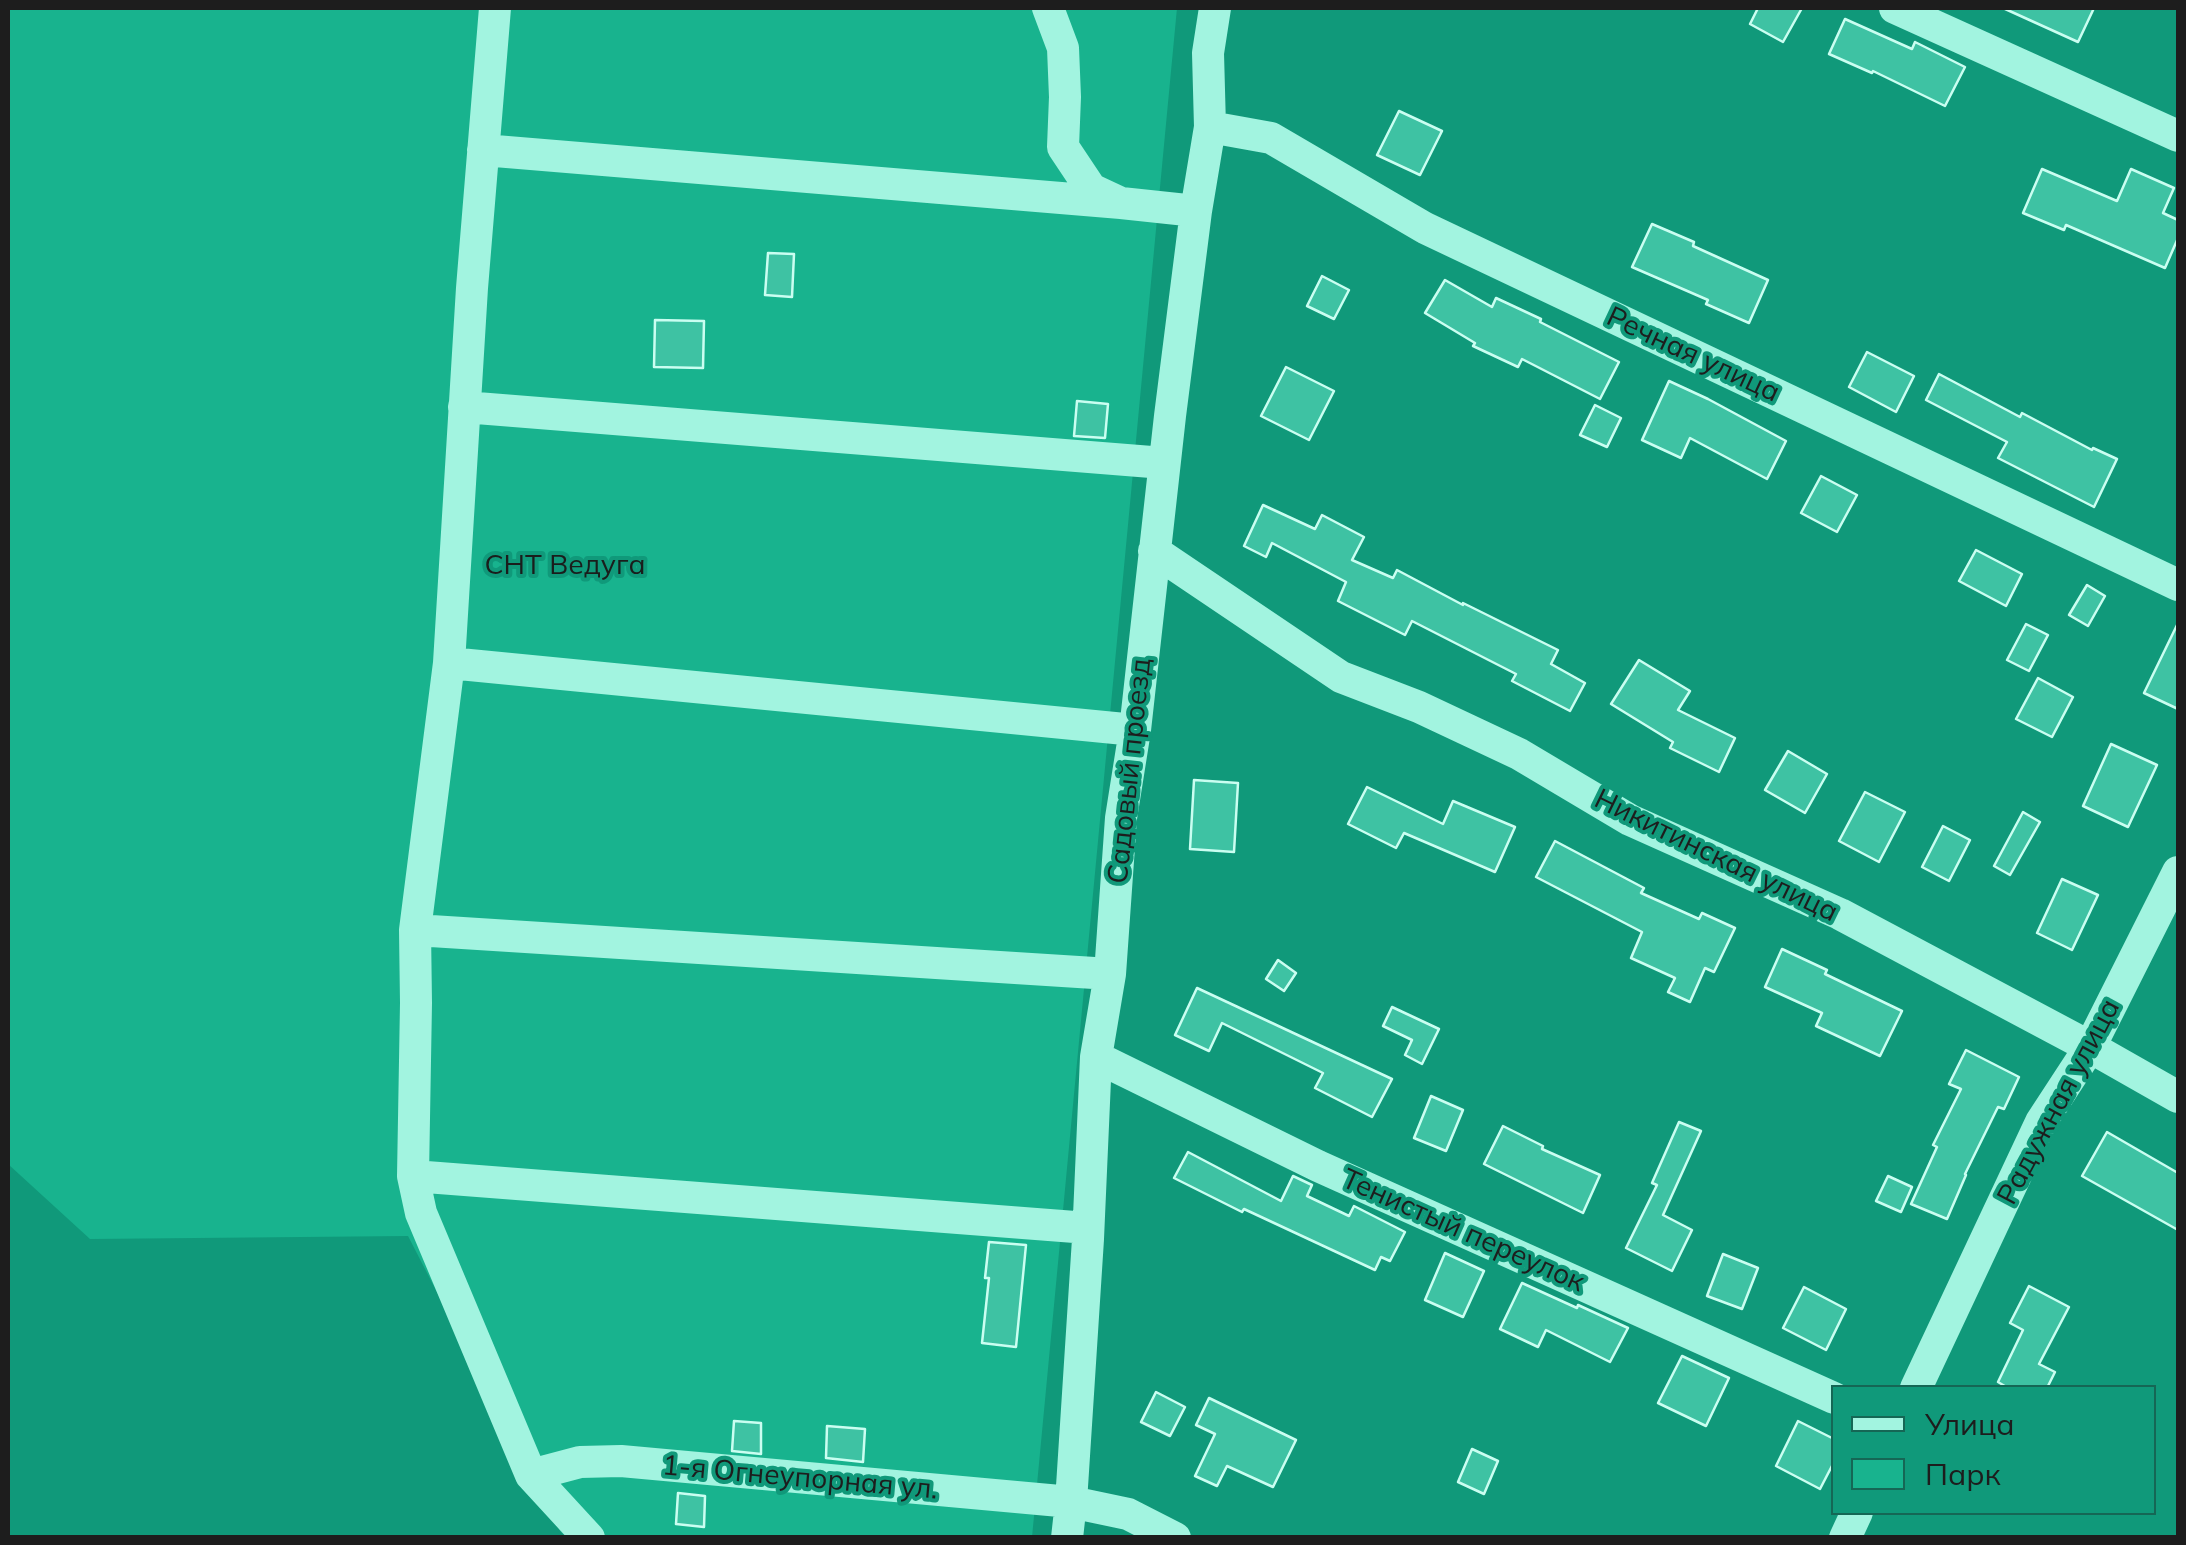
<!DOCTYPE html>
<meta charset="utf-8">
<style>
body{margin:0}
#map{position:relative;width:2186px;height:1545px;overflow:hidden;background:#10997a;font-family:Mulish,sans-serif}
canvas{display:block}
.frame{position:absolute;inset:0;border:10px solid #1d1d1d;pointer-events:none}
.legend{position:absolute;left:1831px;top:1385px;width:325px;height:130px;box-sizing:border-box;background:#10997a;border:2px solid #156755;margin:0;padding:12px 18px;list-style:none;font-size:30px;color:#1d1d1d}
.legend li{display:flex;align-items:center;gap:20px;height:50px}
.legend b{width:50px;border:2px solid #156755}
</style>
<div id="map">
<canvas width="2186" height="1545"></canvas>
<div class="frame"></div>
<ul class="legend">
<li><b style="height:12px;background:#a2f4e0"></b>Улица</li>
<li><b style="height:28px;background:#18b38e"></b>Парк</li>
</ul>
</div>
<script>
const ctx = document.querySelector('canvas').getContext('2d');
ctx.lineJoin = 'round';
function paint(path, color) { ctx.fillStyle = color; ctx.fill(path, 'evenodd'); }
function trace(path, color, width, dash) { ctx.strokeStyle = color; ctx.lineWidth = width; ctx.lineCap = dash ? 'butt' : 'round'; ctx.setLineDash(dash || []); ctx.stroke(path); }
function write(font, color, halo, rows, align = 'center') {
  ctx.font = font + ' Mulish,sans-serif'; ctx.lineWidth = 8; ctx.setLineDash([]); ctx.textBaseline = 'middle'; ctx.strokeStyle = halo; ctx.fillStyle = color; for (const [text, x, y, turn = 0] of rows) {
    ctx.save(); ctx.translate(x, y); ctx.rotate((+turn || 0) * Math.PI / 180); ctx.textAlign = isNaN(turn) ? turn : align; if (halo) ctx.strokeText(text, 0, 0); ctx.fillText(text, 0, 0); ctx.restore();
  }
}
paint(new Path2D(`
 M 8,8 L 1177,8 L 1032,1537 L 566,1537 L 560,1531 L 408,1236 L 90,1239 L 8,1164 Z`), '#18b38e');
const building = new Path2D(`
 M 1758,8 L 1802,8 L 1783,42 L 1750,24 Z
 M 2003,8 L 2094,8 L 2078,42 Z
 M 1845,19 L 1912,49 L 1915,42 L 1965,67 L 1945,106 L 1873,71 L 1872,73 L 1829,54 Z
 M 1399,111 L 1442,131 L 1420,175 L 1377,155 Z
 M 2042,169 L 2117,201 L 2131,169 L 2174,188 L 2163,213 L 2178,220 L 2178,238 L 2165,268 L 2066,225 L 2064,230 L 2023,213 Z
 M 1652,224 L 1694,242 L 1693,246 L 1768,280 L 1749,323 L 1706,304 L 1708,300 L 1632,267 Z
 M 768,253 L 794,254 L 792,297 L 765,295 Z
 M 1322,276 L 1349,290 L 1334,319 L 1307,306 Z
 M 1445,280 L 1492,307 L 1496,298 L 1541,319 L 1540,322 L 1619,362 L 1600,399 L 1522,359 L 1518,367 L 1473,346 L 1475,343 L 1425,313 Z
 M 655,320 L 704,321 L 703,368 L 654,367 Z
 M 1867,352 L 1914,376 L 1896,412 L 1849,387 Z
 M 1286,367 L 1334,391 L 1309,440 L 1261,416 Z
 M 1939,374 L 2020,417 L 2022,413 L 2092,450 L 2093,448 L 2117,459 L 2094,507 L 1998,458 L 2007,442 L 1926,400 Z
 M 1669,381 L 1708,399 L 1786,441 L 1767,479 L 1690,438 L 1681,458 L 1642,440 Z
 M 1077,401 L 1108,404 L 1105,438 L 1074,436 Z
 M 1595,405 L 1621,418 L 1607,447 L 1580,435 Z
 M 1821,476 L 1857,495 L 1837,532 L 1801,513 Z
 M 1263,505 L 1315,529 L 1322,515 L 1364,537 L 1352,560 L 1393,578 L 1397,570 L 1463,605 L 1463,603 L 1558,650 L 1551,664 L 1585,683 L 1570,711 L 1512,681 L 1516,674 L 1412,621 L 1405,635 L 1338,601 L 1346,582 L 1272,543 L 1266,557 L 1244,546 Z
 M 1976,550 L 2022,574 L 2006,606 L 1959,581 Z
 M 2087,585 L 2105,596 L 2088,626 L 2069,615 Z
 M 2178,623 L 2178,709 L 2144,693 Z
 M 2026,624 L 2048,635 L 2029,671 L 2007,660 Z
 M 1639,660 L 1690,691 L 1678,710 L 1735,738 L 1719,772 L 1670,748 L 1673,742 L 1611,704 Z
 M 2038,678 L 2073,697 L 2052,737 L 2016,719 Z
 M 2111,744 L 2157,765 L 2128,827 L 2083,806 Z
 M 1788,751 L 1827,774 L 1805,813 L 1765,790 Z
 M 1194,780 L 1238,783 L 1234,852 L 1190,849 Z
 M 1367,787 L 1443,824 L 1453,801 L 1515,827 L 1495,872 L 1404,833 L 1396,848 L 1348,824 Z
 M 1865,792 L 1905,812 L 1879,862 L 1839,841 Z
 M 2023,812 L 2040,822 L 2010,875 L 1994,866 Z
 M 1943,826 L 1970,840 L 1949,881 L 1922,867 Z
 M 1555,841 L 1644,888 L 1641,893 L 1699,919 L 1702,913 L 1735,928 L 1714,972 L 1705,968 L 1690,1002 L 1668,992 L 1675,978 L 1631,958 L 1642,932 L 1536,877 Z
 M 2062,879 L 2098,895 L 2072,950 L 2037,933 Z
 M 1782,949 L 1827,970 L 1825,974 L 1902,1011 L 1880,1056 L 1816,1026 L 1822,1013 L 1765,987 Z
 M 1278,960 L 1296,973 L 1284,991 L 1266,979 Z
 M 1197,988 L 1392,1079 L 1372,1117 L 1315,1088 L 1323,1073 L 1222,1023 L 1209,1051 L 1175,1035 Z
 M 1392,1007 L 1439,1029 L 1422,1064 L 1405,1055 L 1412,1040 L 1383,1026 Z
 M 1966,1050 L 2019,1077 L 2004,1109 L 1998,1107 L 1965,1174 L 1966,1175 L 1947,1219 L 1911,1204 L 1937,1147 L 1933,1145 L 1961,1089 L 1949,1084 Z
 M 1431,1096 L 1463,1110 L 1446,1151 L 1414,1138 Z
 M 1679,1122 L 1701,1131 L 1663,1215 L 1692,1230 L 1672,1271 L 1626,1248 L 1657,1185 L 1652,1183 Z
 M 1503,1126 L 1543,1146 L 1542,1149 L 1600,1175 L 1583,1213 L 1484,1164 Z
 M 2107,1132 L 2178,1173 L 2178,1230 L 2082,1176 Z
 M 1188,1152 L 1281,1201 L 1293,1176 L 1312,1185 L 1307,1196 L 1349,1216 L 1354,1206 L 1405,1232 L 1390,1261 L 1381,1257 L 1375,1270 L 1244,1209 L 1242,1212 L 1174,1178 Z
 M 1888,1176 L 1912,1187 L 1901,1212 L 1876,1201 Z
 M 989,1242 L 1026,1245 L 1016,1347 L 982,1343 L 989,1278 L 985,1278 Z
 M 1445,1253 L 1484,1271 L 1463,1317 L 1425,1300 Z
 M 1723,1254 L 1758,1268 L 1742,1309 L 1707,1296 Z
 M 1522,1283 L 1577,1308 L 1578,1305 L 1628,1328 L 1610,1362 L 1546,1330 L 1538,1347 L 1500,1329 Z
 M 2029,1286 L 2069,1307 L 2039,1364 L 2055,1372 L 2047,1388 L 2008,1388 L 1998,1382 L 2023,1330 L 2010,1323 Z
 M 1804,1287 L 1846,1309 L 1826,1350 L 1783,1328 Z
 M 1682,1356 L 1729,1378 L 1706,1426 L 1658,1403 Z
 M 1156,1392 L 1185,1407 L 1170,1436 L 1141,1422 Z
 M 1209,1398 L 1296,1440 L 1273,1487 L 1227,1466 L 1217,1486 L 1195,1476 L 1215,1434 L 1196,1425 Z
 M 734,1421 L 761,1423 L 761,1454 L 732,1451 Z
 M 1798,1421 L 1834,1439 L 1834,1462 L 1820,1489 L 1776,1466 Z
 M 827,1426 L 865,1429 L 863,1462 L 826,1458 Z
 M 1472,1449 L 1498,1461 L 1484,1494 L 1458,1482 Z
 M 678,1493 L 705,1496 L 704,1527 L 676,1524 Z`);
paint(building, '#3ec2a3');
trace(building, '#cafef1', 2.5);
trace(new Path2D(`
 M 495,8 L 472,288 L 449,663 L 415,930 L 416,1003 L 413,1176 L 421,1213 L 531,1475 L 589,1538
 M 1048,8 L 1063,48 L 1065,97 L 1063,147 L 1091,189 L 1121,203 L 1196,211
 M 1895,8 L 2178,136
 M 1210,127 L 1271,138 L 1425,228 L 2178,585
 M 483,150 L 1121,203
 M 464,407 L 1164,463
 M 1154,551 L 1341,677 L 1419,707 L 1519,754 L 1630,820 L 1840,914 L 2090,1047 L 2178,1097
 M 449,663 L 1135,730
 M 415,930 L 1110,974
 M 1096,1057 L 1318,1166 L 1834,1398
 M 413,1176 L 1088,1228
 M 1916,1388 L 2041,1122 L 2090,1047 L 2178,872
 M 531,1475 L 580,1462 L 621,1461 L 1071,1502 L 1128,1514 L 1175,1538
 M 1067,1538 L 1071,1502 L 1088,1239 L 1096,1057 L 1110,974 L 1121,818 L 1135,730 L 1170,416 L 1196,211 L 1210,127 L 1208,53 L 1215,8
 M 1845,1538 L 1857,1512`), '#a2f4e0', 32);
write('28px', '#1d1d1d', '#10997a', [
 ["Речная улица",1693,355,25],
 ["Садовый проезд",1130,771,-84],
 ["Никитинская улица",1716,856,26],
 ["Радужная улица",2059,1102,-62],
 ["Тенистый переулок",1463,1231,24],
 ["1-я Огнеупорная ул.",800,1478,5]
]);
write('28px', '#1a1d1c', '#10997a', [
 ["СНТ Ведуга",565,566]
]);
</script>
